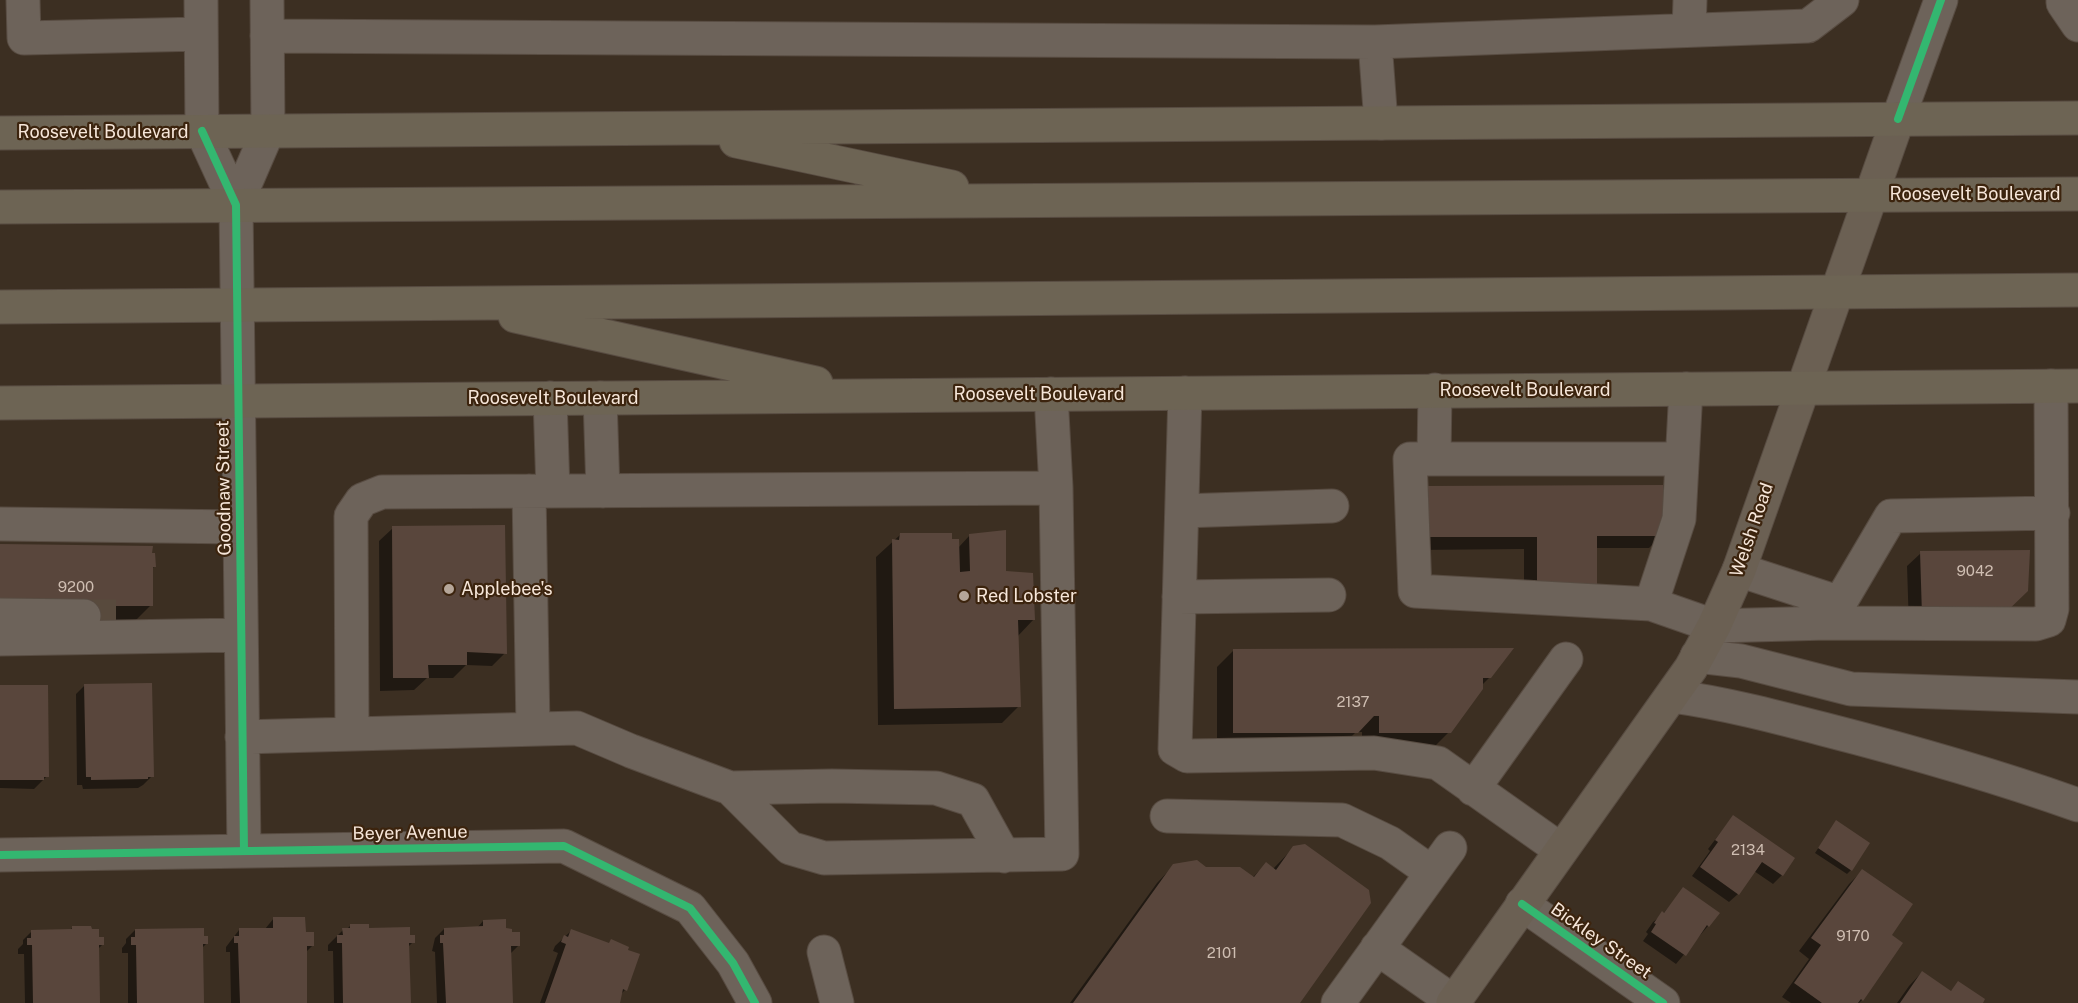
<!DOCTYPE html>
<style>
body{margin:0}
canvas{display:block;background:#3c2f22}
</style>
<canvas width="2078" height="1003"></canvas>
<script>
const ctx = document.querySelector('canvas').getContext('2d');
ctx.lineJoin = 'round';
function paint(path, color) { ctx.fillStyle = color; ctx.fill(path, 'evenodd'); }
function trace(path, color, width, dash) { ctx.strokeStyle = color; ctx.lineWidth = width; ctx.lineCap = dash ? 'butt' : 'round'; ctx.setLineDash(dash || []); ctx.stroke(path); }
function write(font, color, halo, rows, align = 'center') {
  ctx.font = font + ' "Public Sans",sans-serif'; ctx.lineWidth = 4.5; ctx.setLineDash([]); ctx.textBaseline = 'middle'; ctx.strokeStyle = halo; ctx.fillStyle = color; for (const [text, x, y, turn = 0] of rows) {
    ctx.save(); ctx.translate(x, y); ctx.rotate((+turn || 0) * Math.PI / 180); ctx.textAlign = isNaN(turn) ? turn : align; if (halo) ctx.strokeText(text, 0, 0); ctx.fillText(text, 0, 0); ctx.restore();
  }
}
paint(new Path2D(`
 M 1429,488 L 1662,535 L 1649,548 L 1595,548 L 1524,599 L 1524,549 L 1416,550 L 1416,501 Z
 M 393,528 L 505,653 L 492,666 L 466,665 L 453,678 L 427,678 L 414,690 L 380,691 L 379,541 Z
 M 900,535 L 950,541 L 958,548 L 970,535 L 1005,573 L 1034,619 L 1017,637 L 1019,706 L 1002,723 L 878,725 L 876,557 Z
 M 0,546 L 151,555 L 154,567 L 151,569 L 151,605 L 134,622 L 114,622 Z
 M 2028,552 L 1909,628 L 1907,566 L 1921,553 Z
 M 1234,650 L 1490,677 L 1482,685 L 1449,732 L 1432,749 L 1362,749 L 1362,732 L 1356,732 L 1339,749 L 1217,749 L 1217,667 Z
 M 85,685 L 152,776 L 143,785 L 138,788 L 83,789 L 82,785 L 77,785 L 76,694 Z
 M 0,686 L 47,776 L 34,789 L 0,788 Z
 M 1733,816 L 1782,875 L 1773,884 L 1754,871 L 1738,894 L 1729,902 L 1692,876 L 1710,851 L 1708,849 Z
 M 1833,826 L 1851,870 L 1847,874 L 1815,853 Z
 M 1294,847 L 1298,1003 L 1070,1003 L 1157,883 L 1174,865 L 1206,869 L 1252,878 L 1266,864 L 1273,869 Z
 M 1862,871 L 1890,935 L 1862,1000 L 1859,1003 L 1791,1003 L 1782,997 L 1809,959 L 1799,951 L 1849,884 Z
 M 1683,889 L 1708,926 L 1676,964 L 1643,941 L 1648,934 L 1646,932 L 1653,922 L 1663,914 Z
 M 274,918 L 313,945 L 306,952 L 305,1003 L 231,1003 L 230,952 L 226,952 L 226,947 L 239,930 L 265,929 Z
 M 483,921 L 505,930 L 519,945 L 510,954 L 512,1003 L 437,1003 L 435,952 L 432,951 L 435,938 L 444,929 L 477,928 Z
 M 351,925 L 408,937 L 413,942 L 408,947 L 409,1003 L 334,1003 L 333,951 L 328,951 L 328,945 L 343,930 L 347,929 Z
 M 72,928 L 98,939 L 103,944 L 98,949 L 98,1003 L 25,1003 L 24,954 L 18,954 L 18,949 L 23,944 L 23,940 L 32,931 L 69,931 Z
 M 135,930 L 202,937 L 207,943 L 201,949 L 202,1003 L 128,1003 L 128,953 L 122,953 L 122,948 L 126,943 L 126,939 Z
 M 571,931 L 625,990 L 620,995 L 618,1003 L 540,1003 L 558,953 L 553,951 L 555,946 Z
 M 1922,972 L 1950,992 L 1959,983 L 1981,1003 L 1897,1003 L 1909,986 Z`), '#0007');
paint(new Path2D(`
 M 1663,485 L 1664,536 L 1597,536 L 1597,586 L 1537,586 L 1537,537 L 1429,537 L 1428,486 Z
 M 505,525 L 507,654 L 467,652 L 467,665 L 428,665 L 429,678 L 393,678 L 392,526 Z
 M 1006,530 L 1006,571 L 1033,573 L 1035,620 L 1018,620 L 1021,707 L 894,709 L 892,539 L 899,540 L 900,533 L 952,533 L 952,539 L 959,539 L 960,572 L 970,571 L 969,534 Z
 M 0,544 L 153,546 L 152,553 L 155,553 L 156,567 L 153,567 L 153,606 L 116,606 L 116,626 L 0,607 Z
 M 2030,550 L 2028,591 L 2003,615 L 1922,615 L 1920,551 Z
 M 1514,648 L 1491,678 L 1483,678 L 1483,689 L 1451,733 L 1379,733 L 1379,716 L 1374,716 L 1358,733 L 1233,733 L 1233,649 Z
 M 152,683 L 154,777 L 148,777 L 148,779 L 91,780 L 91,777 L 86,777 L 84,684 Z
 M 0,685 L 48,685 L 49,777 L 44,777 L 44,780 L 0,780 Z
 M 1733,815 L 1795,858 L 1783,876 L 1762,862 L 1739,895 L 1700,867 L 1718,842 L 1715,840 Z
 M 1836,820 L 1870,843 L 1852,871 L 1818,848 Z
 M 1305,844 L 1369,890 L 1371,903 L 1300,1003 L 1073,1003 L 1173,864 L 1197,860 L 1206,867 L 1240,867 L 1254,877 L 1266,862 L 1276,870 L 1293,846 Z
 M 1862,869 L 1913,904 L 1892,935 L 1903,943 L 1863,1001 L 1861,999 L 1858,1003 L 1822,1003 L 1794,983 L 1821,945 L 1811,938 Z
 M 1683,887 L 1720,913 L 1709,927 L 1707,925 L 1686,956 L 1651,932 L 1656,924 L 1654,923 L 1662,911 L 1664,913 Z
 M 273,917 L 305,917 L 306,932 L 314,932 L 314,946 L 307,946 L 307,1003 L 240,1003 L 238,943 L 234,943 L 234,936 L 239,936 L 239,928 L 273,928 Z
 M 506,919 L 506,928 L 512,929 L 512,932 L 520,932 L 520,946 L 511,946 L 513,1003 L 446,1003 L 443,943 L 440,943 L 440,935 L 444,935 L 444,928 L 483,926 L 483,920 Z
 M 350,924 L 369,924 L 369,928 L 410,927 L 410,935 L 415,935 L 415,943 L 409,943 L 411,1003 L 343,1003 L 342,943 L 337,943 L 337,935 L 343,935 L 342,928 L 350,928 Z
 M 72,926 L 91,926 L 92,929 L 99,929 L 99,937 L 104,937 L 104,945 L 99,945 L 100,1003 L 33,1003 L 32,945 L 27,945 L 27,938 L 31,938 L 31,930 L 72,929 Z
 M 204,928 L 204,936 L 208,936 L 208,944 L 203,944 L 204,1003 L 137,1003 L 136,945 L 131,945 L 131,937 L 135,937 L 135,929 Z
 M 571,929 L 609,943 L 611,939 L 629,947 L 628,950 L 640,954 L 627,991 L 623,989 L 620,1003 L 545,1003 L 566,944 L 561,942 L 564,935 L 568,937 Z
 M 1922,971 L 1951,991 L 1958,981 L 1985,999 L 1983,1003 L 1900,1003 Z`), '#59463c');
trace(new Path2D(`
 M 84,616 L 116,616`), '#584a3d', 33, [33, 16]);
const minor = new Path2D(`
 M 23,0 L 24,38 L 201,34
 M 201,0 L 202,131 L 236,205 L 244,851
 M 2063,0 L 2063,3 L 2078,25
 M 1689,30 L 1690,0
 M 267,36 L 1375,42 L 1808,26 L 1842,0
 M 1375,42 L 1381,123
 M 1898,119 L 1941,0
 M 236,205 L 268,131 L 267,0
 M 1185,393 L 1175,749 L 1187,756 L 1374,753 L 1438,763 L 1561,850
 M 550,398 L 553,491
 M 600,398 L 603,491
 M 1434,459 L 1435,390
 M 1682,459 L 1410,459 L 1415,591 L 1651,604 L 1714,626 L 1828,623 L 2036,624 L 2049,620 L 2052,609 L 2051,386
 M 529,491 L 533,729
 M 1182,511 L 1332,506
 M 0,524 L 240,527
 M 1739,570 L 1840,603
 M 1179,597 L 1329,595
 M 1651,604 L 1679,519 L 1686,389
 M 0,615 L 84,616
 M 1828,623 L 1891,516 L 2053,513
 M 0,639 L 241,635
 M 1697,656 L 1741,661 L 1851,689 L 2078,697
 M 1672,696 C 1723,703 1773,716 1823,729 C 1909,751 1994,775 2078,805
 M 352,734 L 351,516 L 362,500 L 382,492 L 1056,488
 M 242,737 L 577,728 L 631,751 L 730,788 L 790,848 L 824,858 L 1062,854 L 1056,488 L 1051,394
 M 730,788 L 832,786 L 936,788 L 973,800 L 1004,856
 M 1473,789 L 1566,659
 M 1167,816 L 1342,820 L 1390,843 L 1431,872
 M 0,855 L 564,846 L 690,908 L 733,963 L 755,1003
 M 1522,904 L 1663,1003
 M 1377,948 L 1454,1002
 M 824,952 L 837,1003
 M 1338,1003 L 1450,848`);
const major = new Path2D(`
 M 1453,1003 L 1691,668 L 1714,626 L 1739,570 L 1898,119`);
const highway = new Path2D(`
 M 0,133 L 2078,118
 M 736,141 L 952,187
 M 0,207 L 2078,194
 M 0,307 L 2078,290
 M 515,316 L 816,383
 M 0,403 L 2078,386`);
trace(minor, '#584c42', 35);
trace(major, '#584c42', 35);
trace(highway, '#584c42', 35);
trace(minor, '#6d635a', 33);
trace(major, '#6b6053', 33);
trace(highway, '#6d6454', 33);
trace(new Path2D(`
 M 1898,119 L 1941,0
 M 202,131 L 236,205 L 244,851
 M 0,855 L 564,846 L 690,908 L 733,963 L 755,1003
 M 1522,904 L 1663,1003`), '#33b770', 8);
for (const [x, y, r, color] of [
 [449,589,6,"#b5a699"],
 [964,596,6,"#b5a699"]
]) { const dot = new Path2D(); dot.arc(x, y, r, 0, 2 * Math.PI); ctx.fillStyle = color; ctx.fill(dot); trace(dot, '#3c240e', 2); }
write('15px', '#cfbeb2', null, [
 ["9042",1975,571],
 ["9200",76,587],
 ["2137",1353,702],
 ["2134",1748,850],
 ["9170",1853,936],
 ["2101",1222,953]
]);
write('18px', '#f6e6d9', '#3c240e', [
 ["Roosevelt Boulevard",103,132],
 ["Roosevelt Boulevard",1975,194],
 ["Roosevelt Boulevard",1525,390],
 ["Roosevelt Boulevard",1039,394],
 ["Roosevelt Boulevard",553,398],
 ["Goodnaw Street",224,488,-91],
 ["Welsh Road",1752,530,-71],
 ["Beyer Avenue",410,833,-1],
 ["Bickley Street",1601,941,35]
]);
write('18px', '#f6e6d9', '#3c240e', [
 ["Applebee's",461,589],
 ["Red Lobster",976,596]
], 'left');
</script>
